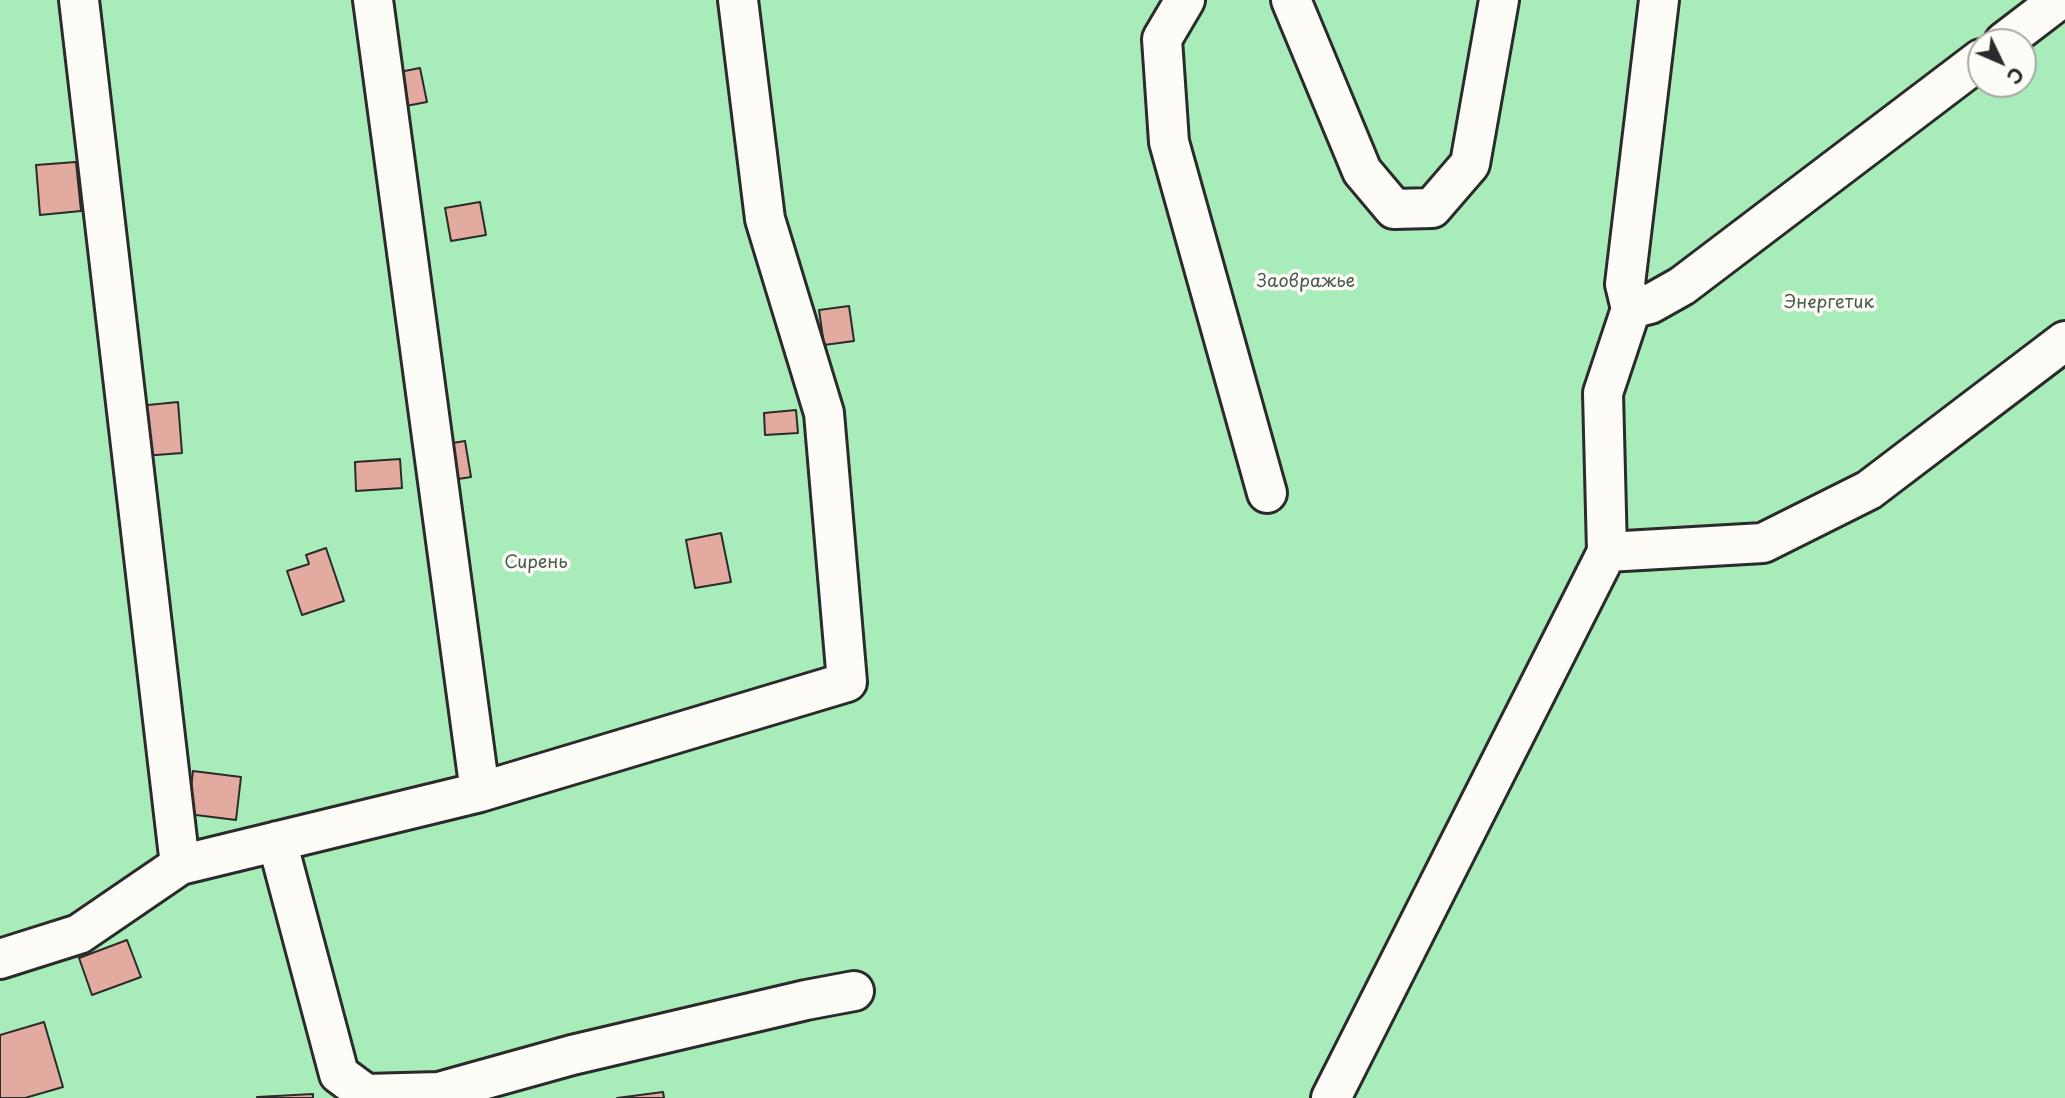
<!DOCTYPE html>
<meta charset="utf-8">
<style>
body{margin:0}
#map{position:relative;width:2065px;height:1098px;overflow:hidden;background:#f8ece5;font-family:"Playpen Sans",sans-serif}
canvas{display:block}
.north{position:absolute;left:1967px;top:28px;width:70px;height:70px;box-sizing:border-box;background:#fdfcf7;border:2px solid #a9a8a5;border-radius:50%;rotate:134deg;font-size:19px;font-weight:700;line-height:28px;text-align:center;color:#2b2b2b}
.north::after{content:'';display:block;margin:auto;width:24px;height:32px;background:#2b2b2b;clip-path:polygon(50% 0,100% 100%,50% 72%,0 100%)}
</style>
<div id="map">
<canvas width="2065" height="1098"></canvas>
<div class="north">С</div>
</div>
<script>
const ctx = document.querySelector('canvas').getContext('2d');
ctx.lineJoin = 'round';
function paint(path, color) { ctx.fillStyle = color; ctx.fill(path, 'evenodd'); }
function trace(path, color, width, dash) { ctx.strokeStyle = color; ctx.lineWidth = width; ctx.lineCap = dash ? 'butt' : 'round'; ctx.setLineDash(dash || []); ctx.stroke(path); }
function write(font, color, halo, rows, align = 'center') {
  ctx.font = font + ' "Playpen Sans",sans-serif'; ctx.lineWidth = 7; ctx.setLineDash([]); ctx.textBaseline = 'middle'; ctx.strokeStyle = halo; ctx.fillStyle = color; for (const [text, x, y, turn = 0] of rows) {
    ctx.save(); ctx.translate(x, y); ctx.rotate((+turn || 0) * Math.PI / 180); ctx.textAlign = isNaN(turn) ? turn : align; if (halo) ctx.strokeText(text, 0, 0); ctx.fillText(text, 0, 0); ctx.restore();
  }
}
paint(new Path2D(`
 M 0,0 L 2065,0 L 2065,1098 L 0,1098 ZM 1981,42 L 2023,42 L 2023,84 L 1981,84 Z`), '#a8edb9');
const building = new Path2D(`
 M 420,68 L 427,102 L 395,108 L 389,74 Z
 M 76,162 L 81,211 L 40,215 L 36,165 Z
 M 480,202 L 486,235 L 451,241 L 445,208 Z
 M 849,306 L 854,341 L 824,345 L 819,310 Z
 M 178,402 L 182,453 L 143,456 L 138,406 Z
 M 796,410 L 798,433 L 765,435 L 764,413 Z
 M 465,441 L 471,477 L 452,480 L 446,444 Z
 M 400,459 L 402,488 L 356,491 L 355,462 Z
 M 721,533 L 731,582 L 695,588 L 686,540 Z
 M 326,548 L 344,601 L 302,615 L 287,571 L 309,564 L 306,555 Z
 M 193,771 L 241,777 L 236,820 L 188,814 Z
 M 127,940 L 141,977 L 92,995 L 79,958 Z
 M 44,1022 L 63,1087 L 25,1098 L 0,1098 L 0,1035 Z
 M 663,1092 L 664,1098 L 617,1098 Z
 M 313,1094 L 313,1098 L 257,1098 L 257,1097 Z`);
paint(building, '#e3aa9f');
trace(building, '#2b2b2b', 2);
const minor = new Path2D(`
 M 79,0 L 180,865
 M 373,0 L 480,792
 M 1185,0 L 1162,39 L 1169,142 L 1267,493
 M 1291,0 L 1362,171 L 1394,209 L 1432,208 L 1470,164 L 1499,0
 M 2004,42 L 2059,0
 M 1631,309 L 1650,304 L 1682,286 L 1981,59
 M 1607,552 L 1763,543 L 1869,490 L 2065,341
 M 277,841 L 339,1074 L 366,1094 L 439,1092 L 572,1055 L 806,1000 L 854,991
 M 0,959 L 79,934 L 180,865 L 480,792 L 847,682 L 824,413 L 765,219 L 738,0
 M 1331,1098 L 1607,552 L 1603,393 L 1631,309 L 1625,284 L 1659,0`);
trace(minor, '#2b2b2b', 44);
trace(minor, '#fdfcf7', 38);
write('18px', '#4a5c4e', '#fdfcf7', [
 ["Заовражье",1306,282],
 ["Энергетик",1829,303],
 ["Сирень",536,563]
]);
</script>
